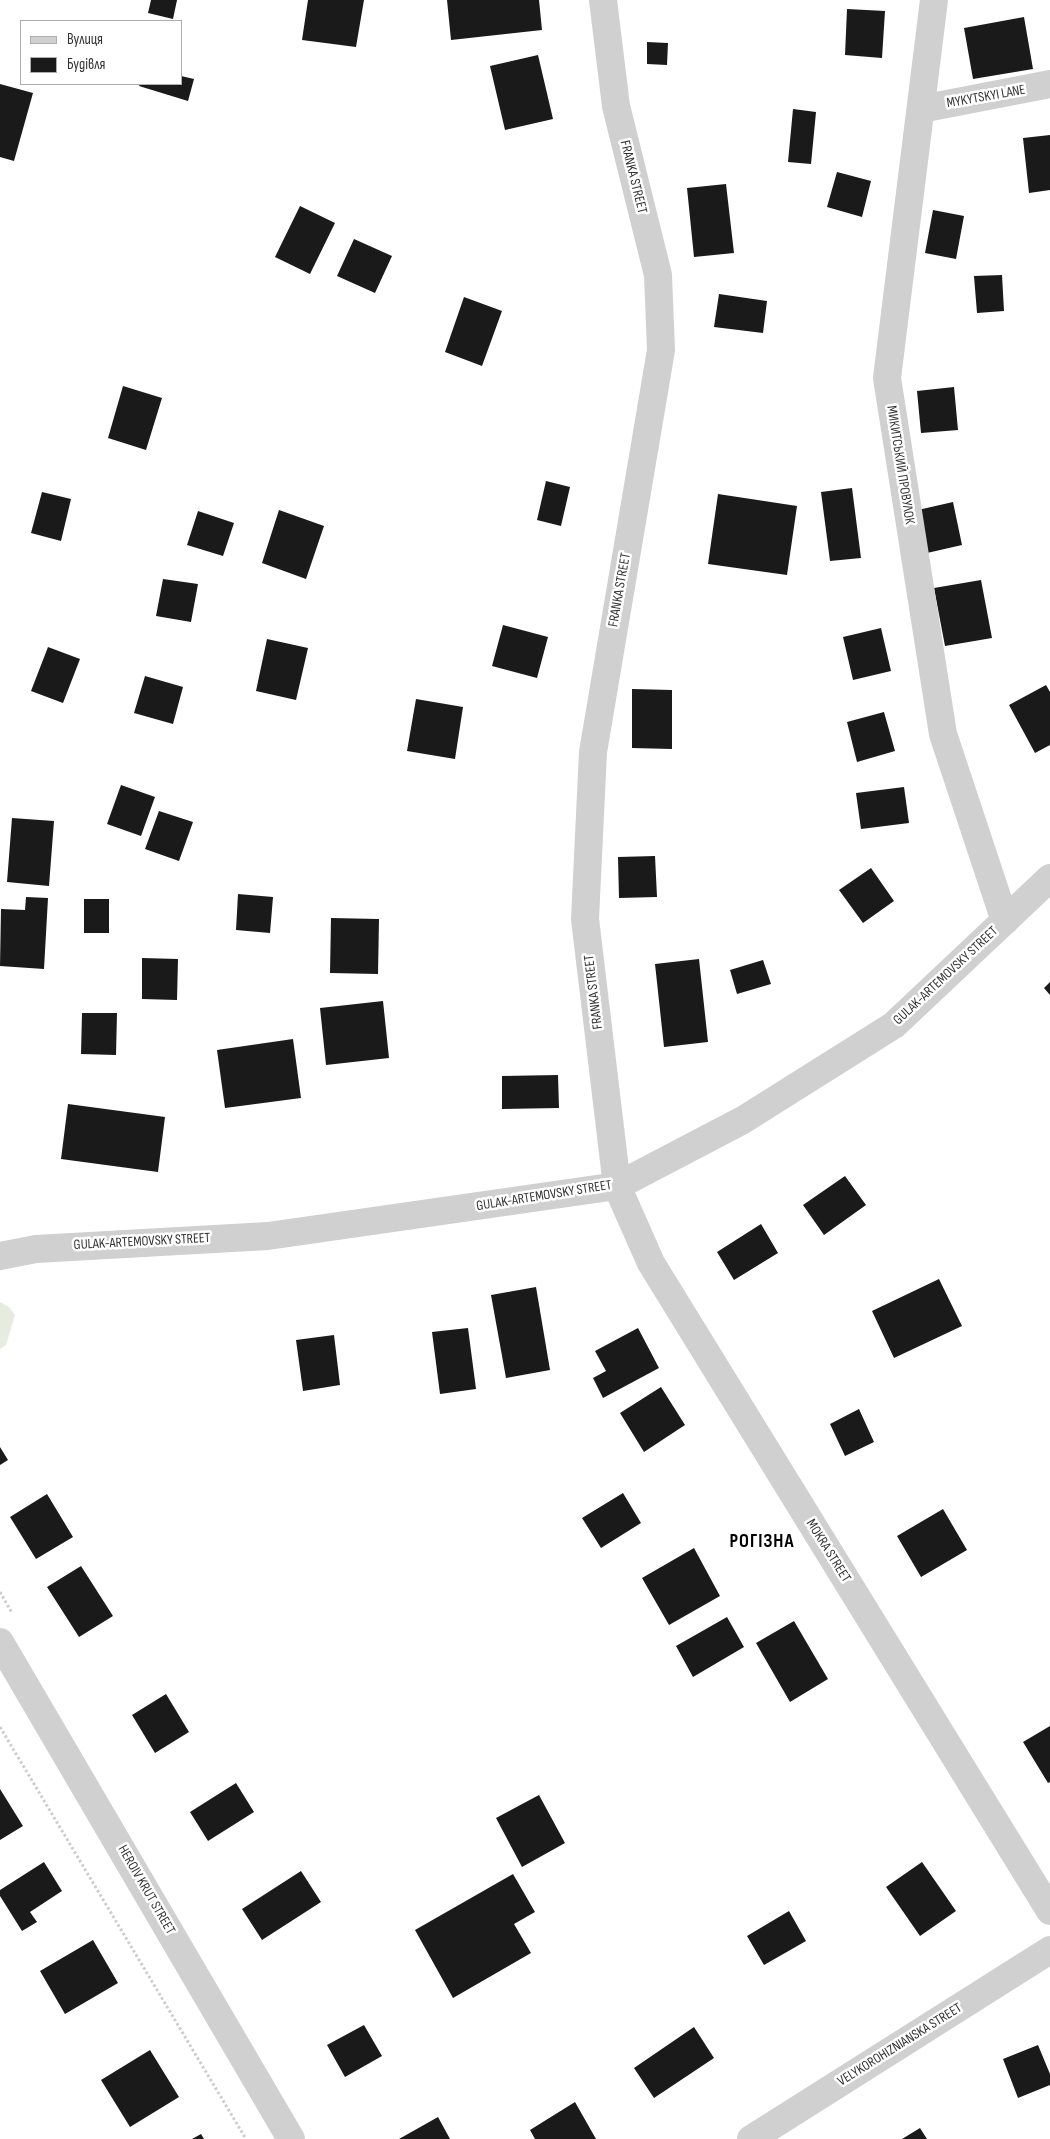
<!DOCTYPE html>
<meta charset="utf-8">
<style>
body{margin:0}
#map{position:relative;width:1050px;height:2139px;overflow:hidden;background:#fff;font-family:"Sofia Sans Condensed",sans-serif}
canvas{display:block}
.legend{position:absolute;left:20px;top:20px;width:162px;height:65px;box-sizing:border-box;background:#fff;border:1px solid #adadad;margin:0;padding:6px 9px;list-style:none;font-size:15px;color:#333}
.legend li{display:flex;align-items:center;gap:10px;height:25px}
.legend b{width:25px;border:1px solid #adadad}
</style>
<div id="map">
<canvas width="1050" height="2139"></canvas>
<ul class="legend">
<li><b style="height:6px;background:#d0d0d0"></b>Вулиця</li>
<li><b style="height:14px;background:#1a1a1a"></b>Будівля</li>
</ul>
</div>
<script>
const ctx = document.querySelector('canvas').getContext('2d');
ctx.lineJoin = 'round';
function paint(path, color) { ctx.fillStyle = color; ctx.fill(path, 'evenodd'); }
function trace(path, color, width, dash) { ctx.strokeStyle = color; ctx.lineWidth = width; ctx.lineCap = dash ? 'butt' : 'round'; ctx.setLineDash(dash || []); ctx.stroke(path); }
function write(font, color, halo, rows, align = 'center') {
  ctx.font = font + ' "Sofia Sans Condensed",sans-serif'; ctx.lineWidth = 5; ctx.setLineDash([]); ctx.textBaseline = 'middle'; ctx.strokeStyle = halo; ctx.fillStyle = color; for (const [text, x, y, turn = 0] of rows) {
    ctx.save(); ctx.translate(x, y); ctx.rotate((+turn || 0) * Math.PI / 180); ctx.textAlign = isNaN(turn) ? turn : align; if (halo) ctx.strokeText(text, 0, 0); ctx.fillText(text, 0, 0); ctx.restore();
  }
}
paint(new Path2D(`
 M 0,1302 L 9,1307 L 15,1315 L 6,1345 L 0,1349 Z`), '#e6ecdf');
paint(new Path2D(`
 M 151,0 L 177,0 L 173,19 L 148,13 Z
 M 308,0 L 364,0 L 356,47 L 302,40 Z
 M 447,0 L 539,0 L 542,30 L 451,40 Z
 M 847,9 L 885,11 L 882,58 L 845,55 Z
 M 1024,17 L 1033,69 L 973,79 L 964,28 Z
 M 647,42 L 668,43 L 667,65 L 647,64 Z
 M 538,55 L 553,119 L 505,130 L 490,66 Z
 M 181,76 L 194,79 L 188,101 L 139,86 L 140,84 L 181,84 Z
 M 0,84 L 33,93 L 14,161 L 0,157 Z
 M 793,109 L 816,112 L 811,164 L 788,162 Z
 M 1050,135 L 1050,190 L 1029,193 L 1023,138 Z
 M 837,172 L 871,181 L 862,217 L 827,207 Z
 M 726,184 L 734,253 L 694,257 L 687,188 Z
 M 300,206 L 335,223 L 310,274 L 275,257 Z
 M 933,210 L 964,216 L 956,259 L 925,253 Z
 M 354,239 L 392,256 L 375,293 L 337,276 Z
 M 1002,275 L 1004,311 L 977,313 L 974,276 Z
 M 719,294 L 767,301 L 763,333 L 714,327 Z
 M 464,297 L 502,311 L 482,366 L 445,352 Z
 M 123,386 L 162,398 L 146,450 L 108,438 Z
 M 954,387 L 958,430 L 921,433 L 917,391 Z
 M 546,481 L 570,487 L 561,526 L 537,520 Z
 M 852,488 L 861,558 L 830,561 L 821,492 Z
 M 42,492 L 71,499 L 61,541 L 31,533 Z
 M 718,494 L 797,506 L 787,575 L 708,564 Z
 M 953,502 L 962,545 L 927,553 L 918,510 Z
 M 279,510 L 324,526 L 306,579 L 262,563 Z
 M 198,511 L 234,523 L 223,556 L 187,545 Z
 M 163,579 L 198,584 L 191,622 L 156,616 Z
 M 981,580 L 992,638 L 945,646 L 934,588 Z
 M 503,625 L 548,637 L 537,678 L 492,666 Z
 M 881,628 L 891,671 L 853,680 L 843,637 Z
 M 267,639 L 308,648 L 296,700 L 256,691 Z
 M 48,647 L 80,659 L 63,703 L 31,691 Z
 M 145,676 L 183,687 L 173,724 L 134,713 Z
 M 1046,685 L 1050,692 L 1050,745 L 1035,753 L 1009,705 Z
 M 632,689 L 672,690 L 672,749 L 632,748 Z
 M 416,699 L 463,707 L 455,759 L 407,751 Z
 M 884,712 L 895,751 L 857,762 L 847,722 Z
 M 121,785 L 155,797 L 141,836 L 107,824 Z
 M 904,787 L 909,823 L 861,829 L 856,793 Z
 M 159,811 L 193,822 L 179,861 L 145,849 Z
 M 12,818 L 54,821 L 49,886 L 7,882 Z
 M 655,856 L 657,897 L 619,898 L 618,857 Z
 M 871,868 L 894,901 L 863,923 L 839,890 Z
 M 238,894 L 273,897 L 270,933 L 236,930 Z
 M 26,897 L 48,898 L 44,969 L 0,966 L 1,909 L 25,910 Z
 M 84,899 L 109,899 L 109,933 L 84,933 Z
 M 331,918 L 379,919 L 378,974 L 330,973 Z
 M 142,958 L 178,959 L 177,1000 L 142,999 Z
 M 699,959 L 708,1042 L 664,1047 L 655,964 Z
 M 763,960 L 771,984 L 737,994 L 730,970 Z
 M 1050,982 L 1050,995 L 1044,988 Z
 M 383,1001 L 389,1058 L 326,1065 L 320,1008 Z
 M 82,1013 L 117,1013 L 116,1055 L 81,1054 Z
 M 293,1039 L 301,1098 L 225,1108 L 217,1050 Z
 M 558,1075 L 559,1108 L 502,1109 L 502,1076 Z
 M 68,1104 L 165,1117 L 158,1172 L 61,1159 Z
 M 845,1176 L 866,1205 L 824,1235 L 803,1205 Z
 M 761,1224 L 778,1253 L 734,1280 L 717,1252 Z
 M 939,1279 L 962,1326 L 894,1358 L 872,1311 Z
 M 536,1287 L 550,1370 L 506,1378 L 491,1295 Z
 M 468,1328 L 476,1389 L 440,1394 L 432,1332 Z
 M 638,1328 L 659,1368 L 603,1398 L 593,1378 L 606,1371 L 595,1351 Z
 M 334,1335 L 340,1385 L 303,1391 L 296,1340 Z
 M 661,1387 L 685,1425 L 644,1452 L 620,1413 Z
 M 859,1409 L 874,1442 L 845,1456 L 830,1424 Z
 M 0,1447 L 8,1460 L 0,1465 Z
 M 623,1493 L 641,1523 L 601,1548 L 582,1518 Z
 M 47,1494 L 73,1537 L 36,1559 L 10,1517 Z
 M 943,1509 L 967,1550 L 921,1577 L 897,1536 Z
 M 694,1548 L 720,1596 L 669,1625 L 642,1578 Z
 M 81,1566 L 113,1616 L 79,1637 L 47,1587 Z
 M 727,1617 L 744,1647 L 693,1677 L 676,1646 Z
 M 794,1621 L 828,1679 L 790,1702 L 756,1643 Z
 M 166,1694 L 189,1732 L 155,1753 L 132,1715 Z
 M 1050,1726 L 1050,1782 L 1048,1783 L 1023,1742 Z
 M 236,1783 L 254,1812 L 208,1841 L 190,1812 Z
 M 0,1789 L 23,1826 L 0,1840 Z
 M 539,1795 L 565,1843 L 522,1867 L 496,1818 Z
 M 44,1862 L 62,1891 L 30,1912 L 37,1922 L 22,1931 L 0,1896 L 0,1890 Z
 M 922,1862 L 956,1911 L 920,1936 L 886,1887 Z
 M 301,1871 L 321,1902 L 262,1940 L 242,1909 Z
 M 513,1874 L 535,1912 L 514,1924 L 531,1953 L 453,1998 L 415,1930 Z
 M 789,1911 L 806,1941 L 764,1965 L 747,1936 Z
 M 93,1940 L 118,1983 L 65,2014 L 40,1971 Z
 M 364,2025 L 382,2056 L 345,2077 L 327,2045 Z
 M 694,2027 L 714,2058 L 654,2098 L 634,2068 Z
 M 1038,2045 L 1050,2074 L 1050,2085 L 1018,2098 L 1003,2059 Z
 M 150,2050 L 179,2097 L 130,2127 L 101,2080 Z
 M 575,2102 L 596,2139 L 535,2139 L 530,2130 Z
 M 438,2117 L 450,2139 L 399,2139 Z
 M 920,2128 L 927,2139 L 902,2139 Z
 M 201,2134 L 204,2139 L 192,2139 Z`), '#1a1a1a');
trace(new Path2D(`
 M 0,1592 L 12,1613
 M 0,1727 L 246,2139`), '#cdcdcd', 3, [2.5, 2.5]);
trace(new Path2D(`
 M 603,0 L 616,106 L 658,275 L 661,350 L 593,752 L 585,919 L 617,1186 L 651,1263 L 1050,1911
 M 934,0 L 887,378 L 943,734 L 1005,921
 M 921,109 L 1050,84
 M 0,1256 L 36,1249 L 268,1236 L 617,1186 L 743,1120 L 894,1025 L 1050,878
 M 0,1642 L 291,2139
 M 751,2139 L 1050,1950`), '#d0d0d0', 28);
write('14px', '#333', '#fff', [
 ["MYKYTSKYI LANE",986,97,-10],
 ["FRANKA STREET",633,177,76],
 ["МИКИТСЬКИЙ ПРОВУЛОК",900,465,81],
 ["FRANKA STREET",620,590,-80],
 ["GULAK-ARTEMOVSKY STREET",946,976,-43],
 ["FRANKA STREET",594,992,-97],
 ["GULAK-ARTEMOVSKY STREET",544,1196,-9],
 ["GULAK-ARTEMOVSKY STREET",142,1242,-3],
 ["MOKRA STREET",828,1551,58],
 ["HEROIV KRUT STREET",146,1890,60],
 ["VELYKOROHIZNIANSKA STREET",900,2045,-32]
]);
ctx.letterSpacing = '1px';
write('bold 19px', '#000', '#fff', [
 ["РОГІЗНА",762,1542]
]);
ctx.letterSpacing = '0px';
</script>
